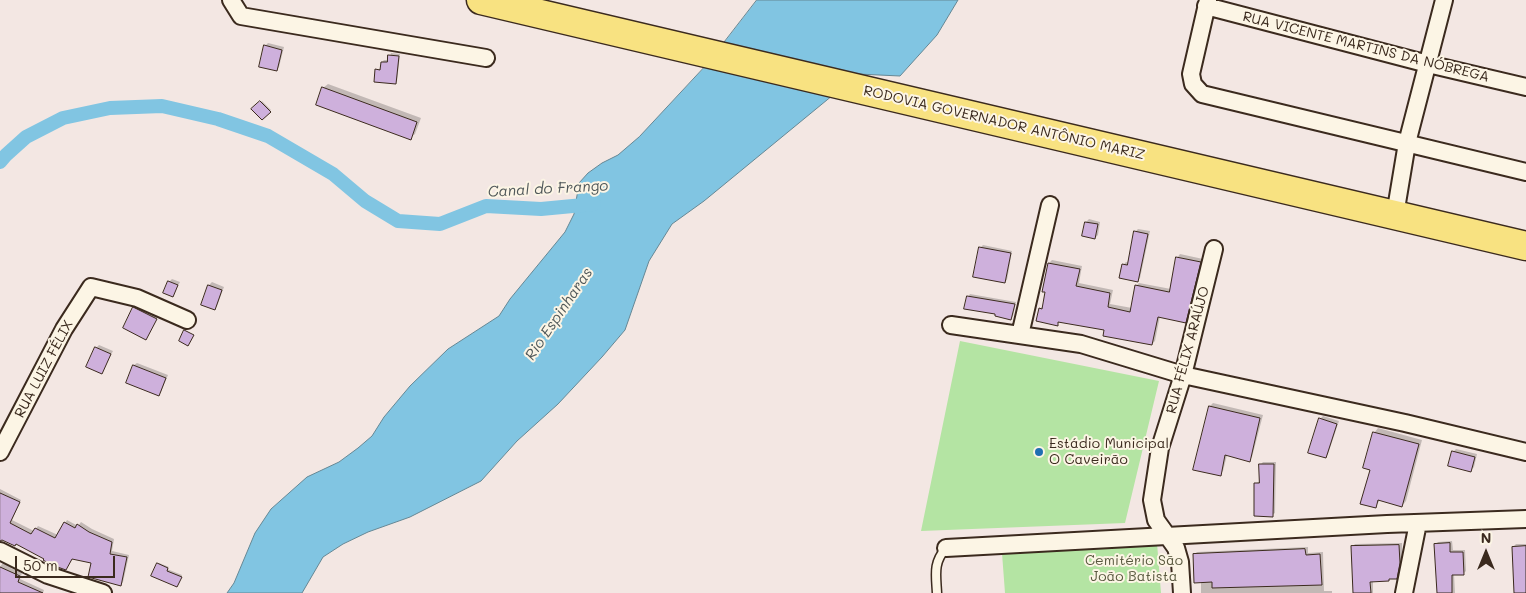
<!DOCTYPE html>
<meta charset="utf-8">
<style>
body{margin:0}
#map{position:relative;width:1526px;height:593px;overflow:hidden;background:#f3e7e3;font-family:Mali,sans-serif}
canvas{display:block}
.north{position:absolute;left:1461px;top:528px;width:50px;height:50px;-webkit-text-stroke:4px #fcf5e5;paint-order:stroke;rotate:0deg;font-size:14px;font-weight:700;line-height:20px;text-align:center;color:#3b2a1e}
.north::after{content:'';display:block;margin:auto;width:18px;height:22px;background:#3b2a1e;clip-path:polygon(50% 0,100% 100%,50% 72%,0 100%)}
.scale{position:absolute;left:15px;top:556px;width:100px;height:22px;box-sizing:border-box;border:2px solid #3b2a1e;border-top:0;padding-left:6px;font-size:15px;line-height:18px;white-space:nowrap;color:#3b2a1e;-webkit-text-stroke:4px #fcf5e5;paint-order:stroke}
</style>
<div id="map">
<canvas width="1526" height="593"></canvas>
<div class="north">N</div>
<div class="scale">50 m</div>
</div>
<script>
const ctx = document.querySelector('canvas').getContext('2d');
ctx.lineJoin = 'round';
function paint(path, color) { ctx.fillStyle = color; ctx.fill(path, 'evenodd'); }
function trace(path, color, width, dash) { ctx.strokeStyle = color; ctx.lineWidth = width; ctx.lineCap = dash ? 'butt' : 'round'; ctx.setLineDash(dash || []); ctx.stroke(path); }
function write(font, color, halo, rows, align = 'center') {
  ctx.font = font + ' Mali,sans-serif'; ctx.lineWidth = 4; ctx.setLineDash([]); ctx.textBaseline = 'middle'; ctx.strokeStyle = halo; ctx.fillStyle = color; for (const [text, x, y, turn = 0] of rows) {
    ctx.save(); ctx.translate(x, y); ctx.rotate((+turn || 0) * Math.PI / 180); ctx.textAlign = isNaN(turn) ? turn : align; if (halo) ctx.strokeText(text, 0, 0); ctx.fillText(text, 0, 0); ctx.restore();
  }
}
paint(new Path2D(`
 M 960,341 L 1159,381 L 1125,523 L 921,531 Z
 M 1157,543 L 1161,593 L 1005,593 L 1002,553 Z`), '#b4e4a3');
const water = new Path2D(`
 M 757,0 L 958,0 L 937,35 L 900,76 L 858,74 L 847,83 L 716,53 Z
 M 715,56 L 844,86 L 704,201 L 672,224 L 649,261 L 625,330 L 602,357 L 558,404 L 517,441 L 481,481 L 410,517 L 368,532 L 343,544 L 323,557 L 302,593 L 227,593 L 234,583 L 255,533 L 271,509 L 307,477 L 339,462 L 358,448 L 372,436 L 384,417 L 410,386 L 448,349 L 499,316 L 510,299 L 565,232 L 574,214 L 579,183 L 588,173 L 602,163 L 618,155 L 639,137 Z`);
paint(water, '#81c5e2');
trace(water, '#658794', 1);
paint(new Path2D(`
 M 268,43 L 284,47 L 279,67 L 277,70 L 265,46 Z
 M 391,53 L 400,54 L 397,81 L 395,83 L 376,70 L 382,68 L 382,62 L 384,60 L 389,60 Z
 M 328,84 L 421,118 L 415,134 L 410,138 L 323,88 Z
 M 262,101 L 271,110 L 262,118 L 253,109 Z
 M 1089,219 L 1100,222 L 1098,235 L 1095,238 L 1086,222 Z
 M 1138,229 L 1150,231 L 1140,278 L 1137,281 L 1123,265 L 1126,262 L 1129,263 L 1135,232 Z
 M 983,245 L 1012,251 L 1007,280 L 1004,282 L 980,248 Z
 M 1180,254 L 1203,259 L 1189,318 L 1185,321 L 1160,316 L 1155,341 L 1152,344 L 1105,329 L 1060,321 L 1057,324 L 1040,309 L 1044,305 L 1049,263 L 1052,260 L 1082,266 L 1079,283 L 1113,290 L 1110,304 L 1132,308 L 1136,286 L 1139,283 L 1171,289 L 1177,258 Z
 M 172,279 L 180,282 L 173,295 L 169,282 Z
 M 212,282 L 224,287 L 217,306 L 215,308 L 203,304 L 209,285 Z
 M 970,294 L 1016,302 L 1013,316 L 1011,319 L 968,297 Z
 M 137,305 L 158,316 L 146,338 L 134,308 Z
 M 99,345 L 113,351 L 102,372 L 96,348 Z
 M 137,363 L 168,375 L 161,392 L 158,395 L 128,382 L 134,365 Z
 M 1213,403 L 1263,415 L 1252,457 L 1249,460 L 1227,455 L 1223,471 L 1220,474 L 1210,406 Z
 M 1323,416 L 1339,421 L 1328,454 L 1326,457 L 1320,419 Z
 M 1378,428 L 1422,440 L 1406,501 L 1402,506 L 1380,500 L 1375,507 L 1371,469 L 1374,433 Z
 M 1456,449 L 1477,454 L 1474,467 L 1471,470 L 1453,452 Z
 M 1263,462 L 1276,462 L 1275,513 L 1272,515 L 1255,484 L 1260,481 L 1260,465 Z
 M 0,489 L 21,500 L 12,520 L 34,531 L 38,526 L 58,535 L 67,520 L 78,526 L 81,522 L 92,529 L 114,539 L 112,551 L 129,555 L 123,582 L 121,585 L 92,562 L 73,558 L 66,569 L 16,543 L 0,538 Z
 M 1452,541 L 1453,550 L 1465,550 L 1466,571 L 1463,574 L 1454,574 L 1455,593 L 1438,593 L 1435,545 L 1438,542 Z
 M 1402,543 L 1402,559 L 1399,574 L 1396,577 L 1391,578 L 1388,580 L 1373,581 L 1373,593 L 1354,593 L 1352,547 L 1355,544 Z
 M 1516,544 L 1526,544 L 1526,593 L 1514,593 L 1513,547 Z
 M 1308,547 L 1308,553 L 1323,552 L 1324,591 L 1332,591 L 1332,593 L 1201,593 L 1201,582 L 1194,555 L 1197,552 Z
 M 5,560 L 13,565 L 11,568 L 22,573 L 20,579 L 44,590 L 43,593 L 0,593 L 0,567 Z
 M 159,563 L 169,567 L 167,569 L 182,575 L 178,585 L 158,564 Z`), '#0003');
trace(new Path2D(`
 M 0,162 L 6,155 L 26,137 L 63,118 L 110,108 L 162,106 L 218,119 L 268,136 L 333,174 L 365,201 L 398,221 L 440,224 L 486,206 L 541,209 L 594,204`), '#81c5e2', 14);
const building = new Path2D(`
 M 264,45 L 282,50 L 277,71 L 259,67 Z
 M 388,55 L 399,56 L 396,84 L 374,82 L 375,69 L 380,70 L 381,62 L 387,62 Z
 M 322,87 L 417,122 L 411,140 L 316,105 Z
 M 260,101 L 271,112 L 262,120 L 251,109 Z
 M 1085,222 L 1098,224 L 1095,239 L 1082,236 Z
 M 1134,231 L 1148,234 L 1138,282 L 1119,278 L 1122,264 L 1127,265 Z
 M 979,247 L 1011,253 L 1005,283 L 973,277 Z
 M 1176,257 L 1201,262 L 1186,323 L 1158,317 L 1152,345 L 1103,336 L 1104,330 L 1058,322 L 1058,326 L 1036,321 L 1039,308 L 1042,309 L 1045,292 L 1042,292 L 1048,263 L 1080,269 L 1076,286 L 1110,293 L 1108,307 L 1130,312 L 1135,285 L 1169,292 Z
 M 168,281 L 178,285 L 173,297 L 163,293 Z
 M 208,285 L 222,290 L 215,310 L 201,305 Z
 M 967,296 L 1015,304 L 1011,320 L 995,316 L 995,314 L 964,309 Z
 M 133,307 L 157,319 L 146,340 L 123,328 Z
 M 184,330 L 194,335 L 188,346 L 179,341 Z
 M 95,347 L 111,354 L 102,374 L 86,367 Z
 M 133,365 L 166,378 L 159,396 L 126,383 Z
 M 1209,406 L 1260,418 L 1250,462 L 1225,455 L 1221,476 L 1193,470 Z
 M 1319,418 L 1337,424 L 1326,458 L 1308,453 Z
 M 1373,432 L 1419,444 L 1402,507 L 1378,500 L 1376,508 L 1360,504 L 1370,470 L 1363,468 Z
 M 1452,451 L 1475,457 L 1471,472 L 1448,466 Z
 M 1259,464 L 1274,464 L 1273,517 L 1254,516 L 1254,483 L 1259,483 Z
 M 0,493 L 20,502 L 10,523 L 31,534 L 35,528 L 55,538 L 64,522 L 75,528 L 77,524 L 89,532 L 112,542 L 110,554 L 127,557 L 121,586 L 88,577 L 91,563 L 72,559 L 66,570 L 52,565 L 43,560 L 44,559 L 16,544 L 15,546 L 2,540 L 0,541 Z
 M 1450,543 L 1450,552 L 1463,552 L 1464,575 L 1452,575 L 1452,593 L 1437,593 L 1434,544 Z
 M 1399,545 L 1400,563 L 1397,579 L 1389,579 L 1389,581 L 1370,582 L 1371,593 L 1353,593 L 1351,546 Z
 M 1526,546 L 1526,593 L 1514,593 L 1512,547 Z
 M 1305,549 L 1306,555 L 1320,554 L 1322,585 L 1212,588 L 1212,582 L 1194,583 L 1193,554 Z
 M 157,563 L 168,568 L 167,571 L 182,577 L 177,587 L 151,576 Z
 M 0,567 L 20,576 L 18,582 L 43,593 L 0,593 Z`);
paint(building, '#ceb0dc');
trace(building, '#3b2a1e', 1);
const lane = new Path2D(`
 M 937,593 C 936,574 933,563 946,548`);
const street = new Path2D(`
 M 231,0 L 241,16 L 486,58
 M 1208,0 L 1191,74 L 1193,84 L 1202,94 L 1526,172
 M 1206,6 L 1428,64 L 1526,87
 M 1395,215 L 1407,143 L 1444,0
 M 951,325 L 1081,344 L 1183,375 L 1405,423 L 1526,452
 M 1020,335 L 1050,205
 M 0,452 L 64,329 L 91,287 L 137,298 L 187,320
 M 946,548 L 1387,524 L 1526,519
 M 0,551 L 48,575 L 103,593
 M 1182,593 L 1180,562 L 1176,548 L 1156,520 L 1152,500 L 1160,448 L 1183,375 L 1214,249
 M 1404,593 L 1418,523`);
const highway = new Path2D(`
 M 481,0 L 1526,246`);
trace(lane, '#3b2a1e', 11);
trace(street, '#3b2a1e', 20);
trace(highway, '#3b2a1e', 31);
trace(lane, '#fcf5e5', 8);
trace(street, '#fcf5e5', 16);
trace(highway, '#f8e281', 28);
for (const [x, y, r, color] of [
 [1039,452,5,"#1f6fb2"]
]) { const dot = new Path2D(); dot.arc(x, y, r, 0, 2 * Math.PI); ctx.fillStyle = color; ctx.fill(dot); trace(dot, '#fcf5e5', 2); }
write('14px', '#3b2a1e', '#fcf5e5', [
 ["RUA VICENTE MARTINS DA NÓBREGA",1366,47,14],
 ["RODOVIA GOVERNADOR ANTÔNIO MARIZ",1004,123,13],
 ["RUA FÉLIX ARAÚJO",1188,350,-75],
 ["RUA LUIZ FÉLIX",44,369,-62]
]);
write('14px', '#3b2a1e', '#fcf5e5', [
 ["Estádio Municipal",1049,444],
 ["O Caveirão",1049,460]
], 'left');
write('14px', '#59583f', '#fcf5e5', [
 ["Cemitério São",1134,561],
 ["João Batista",1134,577]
]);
write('italic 15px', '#505859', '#fcf5e5', [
 ["Canal do Frango",548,189,-3],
 ["Rio Espinharas",559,314,-56]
]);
</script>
